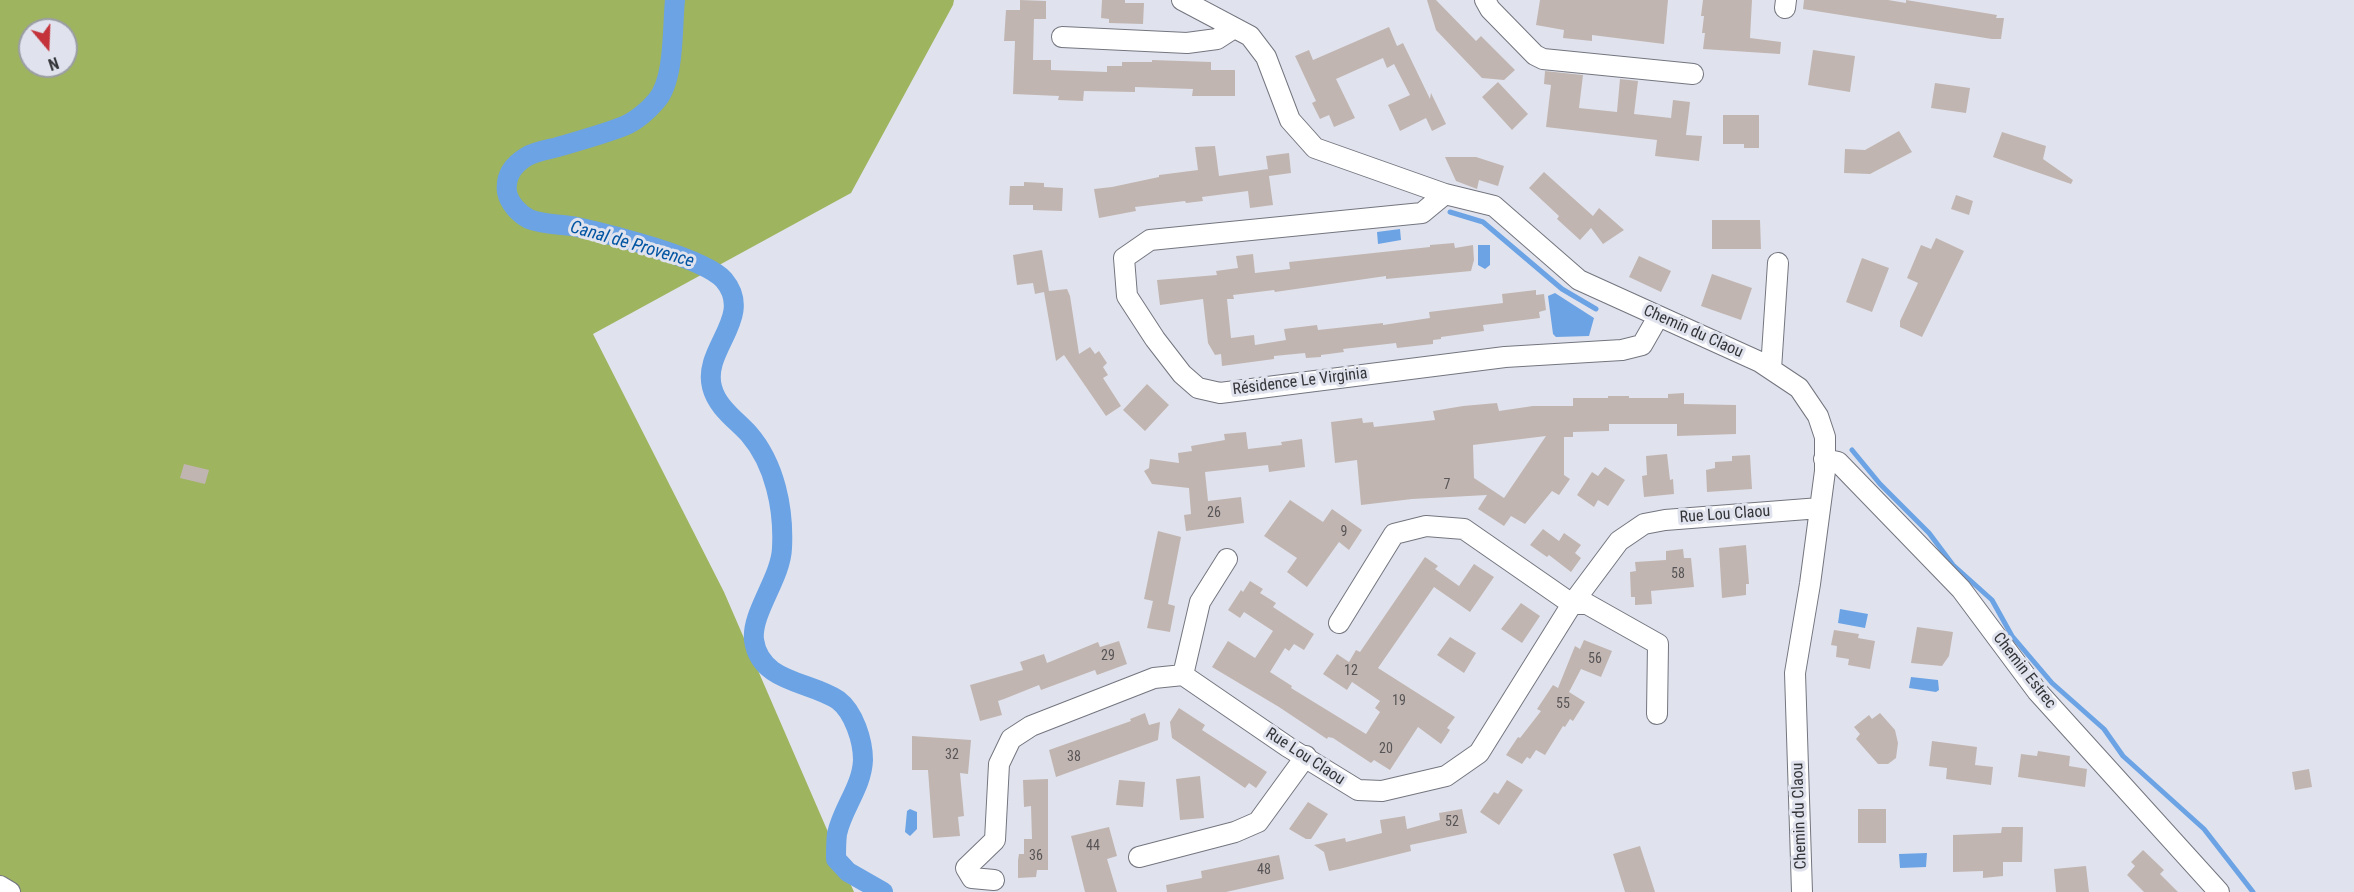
<!DOCTYPE html>
<meta charset="utf-8">
<style>
body{margin:0}
#map{position:relative;width:2354px;height:892px;overflow:hidden;background:#e0e3ed;font-family:"Roboto Condensed",sans-serif}
canvas{display:block}
.north{position:absolute;left:18px;top:18px;width:60px;height:60px;box-sizing:border-box;background:#e0e3ed;border:2px solid #9b9da5;border-radius:50%;rotate:161deg;font-size:16px;font-weight:700;line-height:24px;text-align:center;color:#343539}
.north::after{content:'';display:block;margin:auto;width:21px;height:27px;background:#c33339;clip-path:polygon(50% 0,100% 100%,50% 72%,0 100%)}
</style>
<div id="map">
<canvas width="2354" height="892"></canvas>
<div class="north">N</div>
</div>
<script>
const ctx = document.querySelector('canvas').getContext('2d');
ctx.lineJoin = 'round';
function paint(path, color) { ctx.fillStyle = color; ctx.fill(path, 'evenodd'); }
function trace(path, color, width, dash) { ctx.strokeStyle = color; ctx.lineWidth = width; ctx.lineCap = dash ? 'butt' : 'round'; ctx.setLineDash(dash || []); ctx.stroke(path); }
function write(font, color, halo, rows, align = 'center') {
  ctx.font = font + ' "Roboto Condensed",sans-serif'; ctx.lineWidth = 6; ctx.setLineDash([]); ctx.textBaseline = 'middle'; ctx.strokeStyle = halo; ctx.fillStyle = color; for (const [text, x, y, turn = 0] of rows) {
    ctx.save(); ctx.translate(x, y); ctx.rotate((+turn || 0) * Math.PI / 180); ctx.textAlign = isNaN(turn) ? turn : align; if (halo) ctx.strokeText(text, 0, 0); ctx.fillText(text, 0, 0); ctx.restore();
  }
}
paint(new Path2D(`
 M 0,0 L 954,0 L 953,5 L 851,193 L 593,334 L 724,592 L 854,892 L 0,892 ZM 30,30 L 66,30 L 66,66 L 30,66 Z`), '#9eb45f');
paint(new Path2D(`
 M 1400,229 L 1401,240 L 1378,244 L 1377,232 Z
 M 1478,245 L 1490,245 L 1490,265 L 1485,269 L 1478,265 Z
 M 1555,293 L 1594,318 L 1589,336 L 1556,337 L 1553,334 L 1548,296 Z
 M 1840,609 L 1868,614 L 1865,628 L 1838,623 Z
 M 1911,677 L 1938,680 L 1939,690 L 1936,692 L 1909,688 Z
 M 910,809 L 917,812 L 917,829 L 910,836 L 905,832 L 907,811 Z
 M 1927,853 L 1926,867 L 1900,868 L 1899,854 Z`), '#6ca3e5');
trace(new Path2D(`
 M 1450,212 L 1483,222 L 1562,289 L 1596,309
 M 1852,450 L 1880,484 L 1929,533 L 1953,565 L 1992,600 L 2012,636 L 2052,683 L 2104,729 L 2123,756 L 2204,829 L 2253,892`), '#6ca3e5', 5);
trace(new Path2D(`
 M 675,0 C 672,28 675,78 657,100 C 649,110 636,121 624,126 C 601,135 578,141 554,148 C 545,150 534,152 526,157 C 513,165 505,176 507,192 C 509,203 519,214 529,219 C 543,225 562,224 577,227 C 609,234 705,258 724,280 C 755,317 702,349 712,387 C 717,407 735,419 749,434 C 775,464 784,509 782,548 C 781,578 751,613 754,640 C 760,683 810,681 838,700 C 854,712 863,741 863,760 C 862,787 842,809 837,834 C 836,842 836,851 836,859 L 848,872 L 883,892`), '#6ca3e5', 20);
paint(new Path2D(`
 M 1020,0 L 1046,1 L 1046,19 L 1034,19 L 1033,60 L 1051,60 L 1051,70 L 1107,72 L 1107,66 L 1122,66 L 1122,62 L 1152,62 L 1152,60 L 1211,62 L 1211,70 L 1235,70 L 1235,96 L 1192,96 L 1193,89 L 1135,87 L 1135,92 L 1084,91 L 1083,101 L 1058,100 L 1059,96 L 1013,94 L 1015,41 L 1004,41 L 1006,10 L 1020,10 Z
 M 1102,0 L 1125,0 L 1125,3 L 1144,3 L 1143,24 L 1109,23 L 1109,19 L 1101,18 Z
 M 1427,0 L 1436,0 L 1476,41 L 1481,36 L 1515,70 L 1504,80 L 1482,78 L 1436,30 Z
 M 1540,0 L 1668,0 L 1664,44 L 1592,35 L 1592,41 L 1563,38 L 1564,30 L 1536,25 Z
 M 1703,0 L 1752,0 L 1750,38 L 1781,42 L 1780,54 L 1703,49 L 1705,33 L 1702,33 L 1704,16 L 1701,16 Z
 M 1804,0 L 1888,0 L 1906,3 L 1906,0 L 1997,15 L 1996,18 L 2004,18 L 2001,39 L 1992,39 L 1803,9 Z
 M 1389,27 L 1397,46 L 1403,43 L 1430,99 L 1431,93 L 1446,124 L 1432,131 L 1426,118 L 1400,131 L 1388,105 L 1410,95 L 1394,64 L 1387,68 L 1383,58 L 1336,79 L 1355,118 L 1334,127 L 1329,115 L 1320,119 L 1312,103 L 1316,101 L 1295,56 L 1309,50 L 1313,60 Z
 M 1813,50 L 1855,56 L 1850,92 L 1808,85 Z
 M 1545,71 L 1583,75 L 1579,108 L 1617,112 L 1620,79 L 1638,81 L 1634,114 L 1671,118 L 1673,100 L 1690,102 L 1686,135 L 1702,136 L 1699,161 L 1655,156 L 1657,140 L 1546,127 L 1551,85 L 1544,84 Z
 M 1498,82 L 1528,114 L 1512,130 L 1482,97 Z
 M 1935,83 L 1970,88 L 1966,113 L 1931,108 Z
 M 1723,115 L 1759,115 L 1759,148 L 1744,148 L 1744,144 L 1723,144 Z
 M 1899,131 L 1912,152 L 1870,174 L 1844,173 L 1845,149 L 1865,150 Z
 M 2002,132 L 2046,146 L 2043,159 L 2073,180 L 2071,184 L 1993,157 Z
 M 1215,146 L 1219,176 L 1268,169 L 1273,205 L 1250,208 L 1248,191 L 1202,197 L 1203,201 L 1186,203 L 1185,201 L 1135,207 L 1136,211 L 1099,218 L 1094,189 L 1112,187 L 1159,177 L 1159,175 L 1198,170 L 1195,147 Z
 M 1289,153 L 1291,173 L 1269,176 L 1266,156 Z
 M 1445,157 L 1476,157 L 1504,166 L 1498,186 L 1479,180 L 1477,189 L 1456,181 Z
 M 1544,172 L 1593,216 L 1599,208 L 1624,230 L 1603,244 L 1591,228 L 1580,240 L 1557,219 L 1559,216 L 1529,188 Z
 M 1024,182 L 1044,183 L 1044,187 L 1063,188 L 1062,211 L 1033,210 L 1033,205 L 1009,205 L 1010,186 L 1024,186 Z
 M 1956,195 L 1973,201 L 1969,215 L 1951,209 Z
 M 1712,220 L 1760,220 L 1761,249 L 1712,249 Z
 M 1936,238 L 1964,251 L 1922,337 L 1900,327 L 1900,321 L 1918,283 L 1907,278 L 1921,245 L 1931,249 Z
 M 1454,243 L 1455,248 L 1473,245 L 1474,260 L 1471,271 L 1386,279 L 1386,276 L 1275,292 L 1274,290 L 1233,295 L 1234,299 L 1227,299 L 1231,338 L 1254,335 L 1255,345 L 1286,340 L 1284,329 L 1317,325 L 1318,330 L 1383,323 L 1383,325 L 1430,318 L 1429,312 L 1503,303 L 1502,294 L 1536,290 L 1536,295 L 1544,294 L 1546,310 L 1539,312 L 1540,318 L 1483,325 L 1484,331 L 1441,337 L 1441,339 L 1433,340 L 1433,344 L 1397,348 L 1396,343 L 1343,349 L 1344,352 L 1321,355 L 1321,357 L 1306,358 L 1305,353 L 1274,356 L 1274,359 L 1222,366 L 1221,354 L 1215,355 L 1208,343 L 1203,299 L 1160,305 L 1157,280 L 1217,275 L 1216,271 L 1238,268 L 1236,256 L 1253,254 L 1255,273 L 1290,269 L 1289,262 L 1430,247 L 1430,245 Z
 M 1042,250 L 1049,291 L 1067,289 L 1070,296 L 1079,354 L 1090,347 L 1095,354 L 1099,351 L 1107,363 L 1103,367 L 1108,375 L 1103,378 L 1121,406 L 1106,416 L 1064,355 L 1056,361 L 1044,292 L 1035,294 L 1033,283 L 1017,285 L 1013,255 Z
 M 1639,256 L 1671,271 L 1661,292 L 1629,277 Z
 M 1862,258 L 1889,268 L 1872,312 L 1846,302 Z
 M 1712,274 L 1752,288 L 1741,320 L 1701,306 Z
 M 1147,384 L 1169,405 L 1145,431 L 1123,410 Z
 M 1684,393 L 1684,404 L 1736,405 L 1736,434 L 1677,436 L 1677,424 L 1609,424 L 1609,431 L 1573,432 L 1573,437 L 1564,437 L 1564,475 L 1570,479 L 1559,495 L 1552,491 L 1525,524 L 1511,516 L 1504,526 L 1478,509 L 1487,495 L 1412,499 L 1361,505 L 1357,460 L 1335,463 L 1331,422 L 1362,418 L 1363,423 L 1373,422 L 1374,427 L 1435,420 L 1433,411 L 1463,406 L 1497,403 L 1499,411 L 1533,406 L 1573,406 L 1573,398 L 1608,398 L 1608,396 L 1629,396 L 1629,398 L 1668,398 L 1668,394 ZM 1546,436 L 1504,498 L 1474,478 L 1473,445 Z
 M 1246,432 L 1248,449 L 1282,445 L 1281,442 L 1302,439 L 1305,467 L 1269,472 L 1268,465 L 1205,472 L 1208,501 L 1241,497 L 1244,523 L 1186,531 L 1184,515 L 1191,514 L 1189,488 L 1152,484 L 1144,471 L 1149,468 L 1150,459 L 1179,463 L 1178,453 L 1192,451 L 1191,446 L 1225,440 L 1224,434 Z
 M 1667,454 L 1670,480 L 1673,479 L 1674,494 L 1644,497 L 1642,476 L 1647,475 L 1646,456 Z
 M 1750,455 L 1752,489 L 1707,492 L 1706,470 L 1715,468 L 1715,462 L 1732,461 L 1732,456 Z
 M 184,464 L 209,470 L 205,484 L 180,478 Z
 M 1605,467 L 1625,480 L 1608,506 L 1598,500 L 1594,507 L 1577,495 L 1592,472 L 1598,476 Z
 M 1290,500 L 1323,522 L 1332,509 L 1362,530 L 1349,550 L 1339,542 L 1307,587 L 1287,572 L 1297,558 L 1264,536 Z
 M 1543,529 L 1559,541 L 1564,533 L 1581,545 L 1575,553 L 1581,558 L 1571,572 L 1549,555 L 1547,557 L 1530,545 Z
 M 1158,531 L 1181,537 L 1168,604 L 1175,606 L 1170,632 L 1147,628 L 1153,601 L 1144,599 Z
 M 1746,545 L 1749,584 L 1746,584 L 1746,595 L 1722,598 L 1719,548 Z
 M 1683,549 L 1684,558 L 1691,558 L 1694,587 L 1651,591 L 1652,604 L 1635,605 L 1635,597 L 1631,597 L 1630,572 L 1636,571 L 1635,562 L 1666,560 L 1666,551 Z
 M 1425,557 L 1438,566 L 1435,569 L 1459,586 L 1474,564 L 1494,577 L 1470,612 L 1434,587 L 1378,668 L 1455,717 L 1447,728 L 1450,730 L 1441,744 L 1418,727 L 1390,770 L 1374,760 L 1371,763 L 1333,738 L 1328,737 L 1327,739 L 1279,707 L 1212,667 L 1228,641 L 1255,658 L 1273,631 L 1244,612 L 1240,618 L 1228,610 L 1241,590 L 1243,592 L 1250,581 L 1263,589 L 1260,593 L 1276,603 L 1273,607 L 1314,634 L 1304,650 L 1294,644 L 1289,651 L 1285,648 L 1270,672 L 1292,686 L 1291,688 L 1366,734 L 1380,712 L 1375,708 L 1380,701 L 1352,682 L 1347,690 L 1323,674 L 1337,654 L 1349,662 L 1356,650 L 1360,652 Z
 M 1521,603 L 1540,616 L 1522,643 L 1501,629 Z
 M 1917,627 L 1953,632 L 1949,656 L 1942,666 L 1911,663 Z
 M 1834,630 L 1859,634 L 1858,638 L 1875,641 L 1870,669 L 1848,665 L 1849,659 L 1836,657 L 1837,646 L 1831,645 Z
 M 1450,637 L 1476,653 L 1464,673 L 1437,655 Z
 M 1584,640 L 1612,651 L 1601,677 L 1581,669 L 1569,692 L 1585,702 L 1573,721 L 1570,719 L 1565,727 L 1563,726 L 1545,755 L 1536,750 L 1530,759 L 1527,757 L 1522,764 L 1506,755 L 1518,737 L 1520,738 L 1541,711 L 1537,709 L 1553,685 L 1558,688 L 1575,646 L 1580,649 Z
 M 1119,641 L 1127,664 L 1097,675 L 1095,670 L 1041,690 L 1039,685 L 1004,699 L 998,701 L 1002,715 L 980,721 L 970,685 L 1023,670 L 1020,662 L 1044,654 L 1047,663 L 1098,642 L 1100,647 Z
 M 1179,708 L 1205,725 L 1202,730 L 1267,772 L 1256,788 L 1249,783 L 1245,788 L 1172,738 L 1170,722 Z
 M 1145,713 L 1149,725 L 1160,722 L 1158,740 L 1056,777 L 1049,750 L 1131,721 L 1130,719 Z
 M 1880,713 L 1895,730 L 1898,743 L 1896,758 L 1888,764 L 1878,764 L 1856,739 L 1860,734 L 1854,727 L 1869,715 L 1872,719 Z
 M 912,736 L 971,740 L 968,774 L 960,773 L 964,816 L 958,817 L 960,836 L 933,838 L 928,770 L 912,770 Z
 M 1932,741 L 1977,747 L 1975,765 L 1993,767 L 1991,785 L 1946,779 L 1947,768 L 1929,766 Z
 M 2038,751 L 2070,756 L 2069,766 L 2087,769 L 2085,787 L 2018,777 L 2021,754 L 2037,756 Z
 M 2309,769 L 2312,787 L 2295,790 L 2292,772 Z
 M 1200,776 L 1204,818 L 1180,820 L 1176,779 Z
 M 1048,779 L 1048,870 L 1037,870 L 1036,877 L 1018,878 L 1018,860 L 1019,854 L 1024,854 L 1024,839 L 1032,839 L 1031,806 L 1024,807 L 1023,780 Z
 M 1119,780 L 1145,782 L 1143,807 L 1116,805 Z
 M 1507,780 L 1523,790 L 1499,825 L 1480,812 L 1494,792 L 1498,794 Z
 M 1308,802 L 1328,814 L 1311,839 L 1306,839 L 1289,829 Z
 M 1462,809 L 1467,833 L 1410,845 L 1411,851 L 1339,869 L 1329,871 L 1324,852 L 1314,845 L 1345,838 L 1346,842 L 1382,833 L 1380,820 L 1405,816 L 1407,829 L 1440,820 L 1439,813 Z
 M 1858,809 L 1886,809 L 1886,843 L 1858,843 Z
 M 1109,827 L 1117,856 L 1107,859 L 1117,892 L 1085,892 L 1071,836 Z
 M 2002,827 L 2023,827 L 2022,862 L 2003,862 L 2003,876 L 1983,878 L 1983,871 L 1953,872 L 1953,835 L 2001,833 Z
 M 1640,846 L 1655,892 L 1625,892 L 1613,854 Z
 M 2143,850 L 2164,870 L 2160,874 L 2178,892 L 2144,892 L 2127,875 L 2135,866 L 2131,862 Z
 M 1279,855 L 1284,879 L 1226,892 L 1167,892 L 1166,885 L 1202,878 L 1201,871 Z
 M 2086,866 L 2089,892 L 2056,892 L 2054,869 Z`), '#c1b5b1');
const street = new Path2D(`
 M 1182,0 L 1250,36 L 1266,57 L 1290,120 L 1315,148 L 1445,194 L 1494,206 L 1579,280 L 1760,362 L 1799,388 L 1818,416 L 1825,437 L 1825,471 L 1810,584 L 1795,673 L 1802,892
 M 1485,0 L 1490,9 L 1535,55 L 1543,59 L 1693,74
 M 1785,8 L 1786,0
 M 1062,37 L 1187,43 L 1217,39 L 1234,28
 M 1445,194 L 1422,213 L 1150,240 L 1124,258 L 1127,296 L 1155,339 L 1182,374 L 1198,388 L 1220,393 L 1505,357 L 1622,350 L 1642,345 L 1658,317
 M 1771,369 L 1778,263
 M 1824,459 L 1838,462 L 1961,589 L 2037,691 L 2219,892
 M 1339,623 L 1394,534 L 1426,526 L 1464,529 L 1572,604 L 1587,604 L 1658,644 L 1657,714
 M 1183,675 L 1200,602 L 1227,559
 M 1139,857 L 1235,832 L 1258,822 L 1306,756
 M 994,880 L 972,878 L 966,868 L 995,840 L 999,764 L 1011,739 L 1031,726 L 1154,678 L 1183,675 L 1288,747 L 1358,790 L 1382,791 L 1446,776 L 1479,753 L 1572,604 L 1619,541 L 1644,524 L 1665,520 L 1820,508
 M 0,886 L 10,892`);
trace(street, '#73757f', 22);
trace(street, '#fff', 20);
write('14px', '#575557', null, [
 ["7",1447,485],
 ["26",1214,513],
 ["9",1344,532],
 ["58",1678,574],
 ["29",1108,656],
 ["56",1595,659],
 ["12",1351,671],
 ["19",1399,701],
 ["55",1563,704],
 ["20",1386,749],
 ["32",952,755],
 ["38",1074,757],
 ["52",1452,822],
 ["44",1093,846],
 ["36",1036,856],
 ["48",1264,870]
]);
write('16px', '#343539', '#e0e3ed', [
 ["Chemin du Claou",1693,332,24],
 ["Résidence Le Virginia",1300,382,-7],
 ["Rue Lou Claou",1725,515,-4],
 ["Chemin Estrec",2024,671,52],
 ["Rue Lou Claou",1305,757,33],
 ["Chemin du Claou",1800,816,-92]
]);
write('italic 18px', '#0054a2', '#e0e3ed', [
 ["Canal de Provence",632,245,16]
]);
</script>
